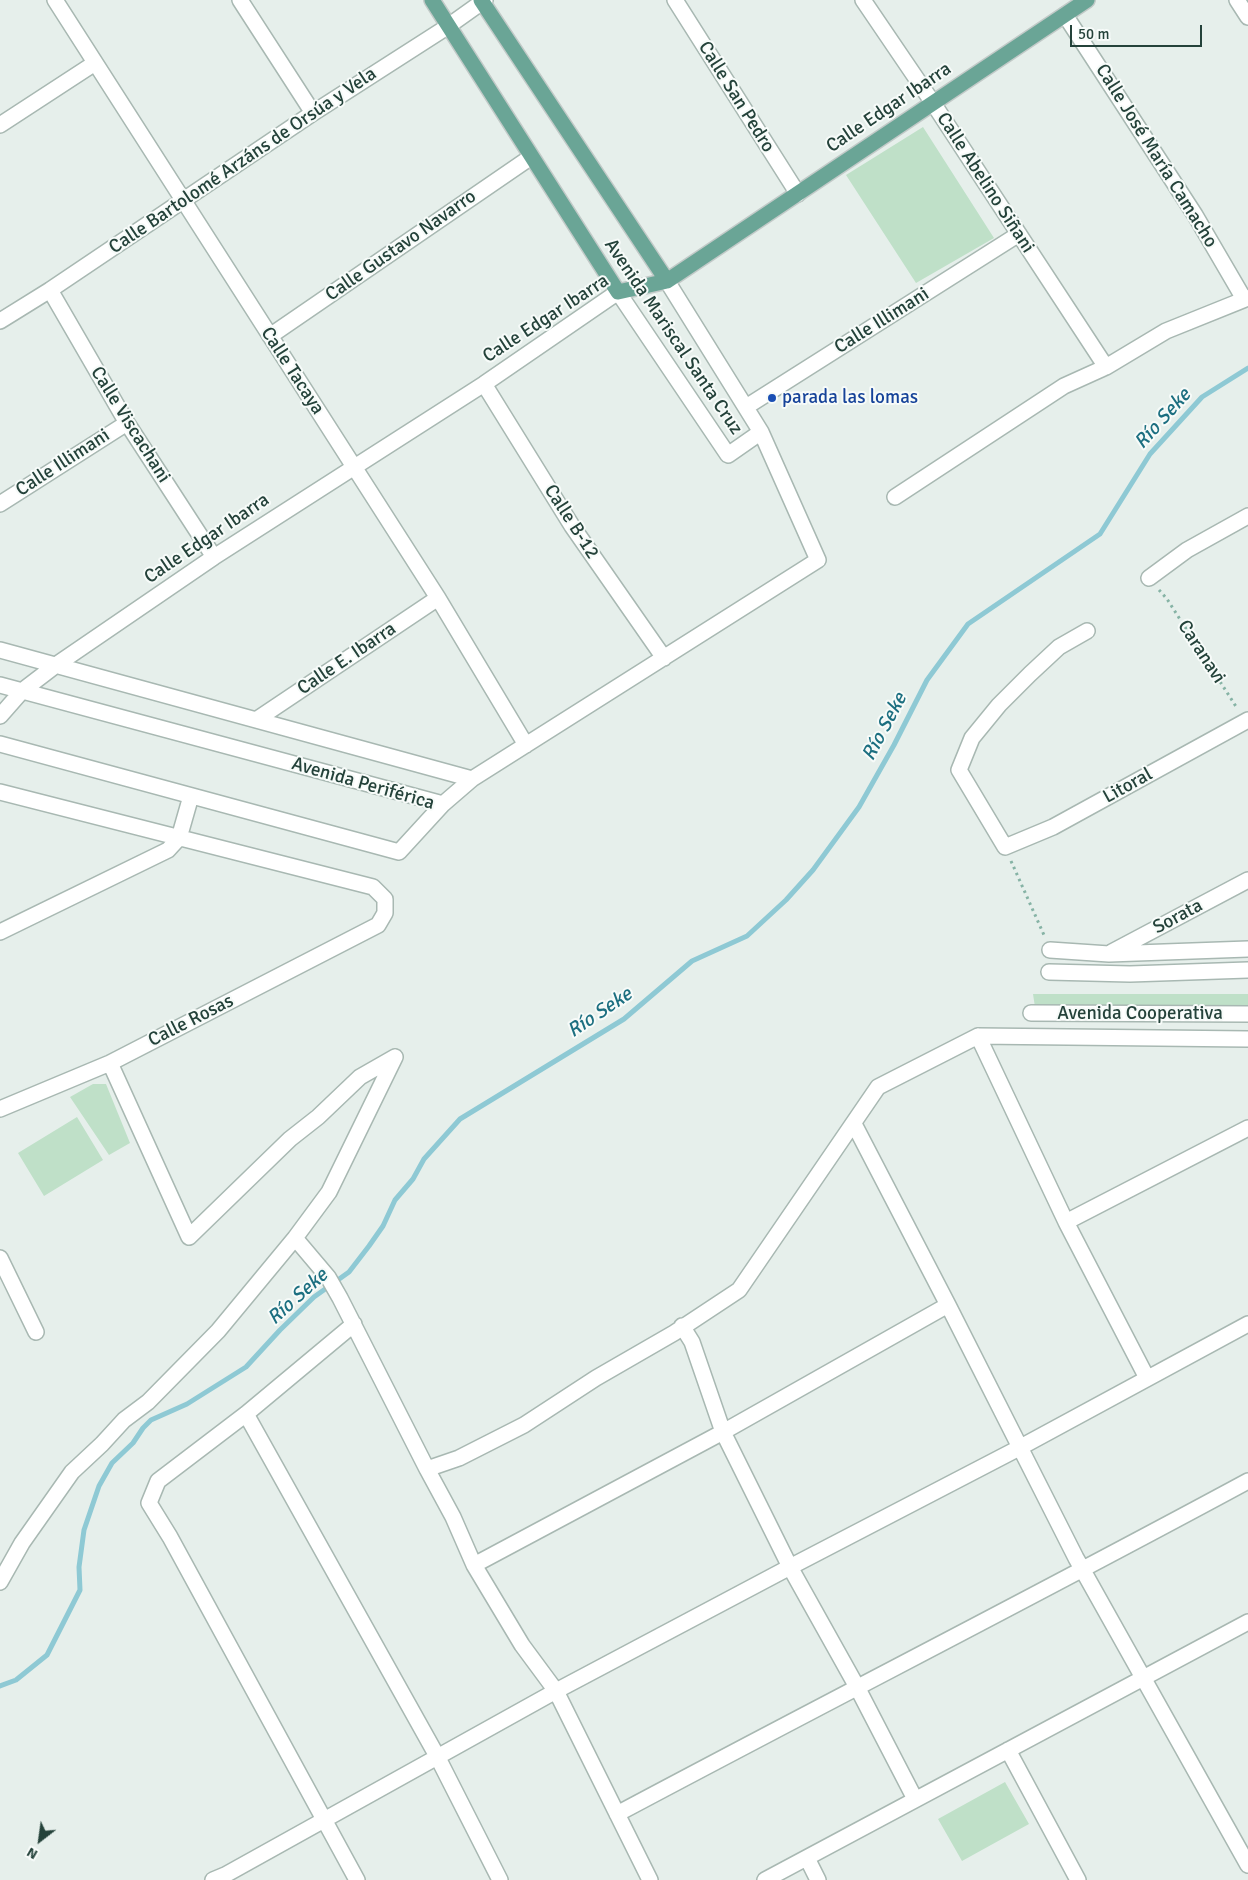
<!DOCTYPE html>
<meta charset="utf-8">
<style>
body{margin:0}
#map{position:relative;width:1248px;height:1880px;overflow:hidden;background:#e6efeb;font-family:Signika,sans-serif}
canvas{display:block}
.north{position:absolute;left:15px;top:1815px;width:50px;height:50px;-webkit-text-stroke:4px #f7fbf9;paint-order:stroke;rotate:210deg;font-size:14px;font-weight:700;line-height:20px;text-align:center;color:#24423a}
.north::after{content:'';display:block;margin:auto;width:18px;height:22px;background:#24423a;clip-path:polygon(50% 0,100% 100%,50% 72%,0 100%)}
.scale{position:absolute;left:1070px;top:25px;width:132px;height:22px;box-sizing:border-box;border:2px solid #24423a;border-top:0;padding-left:6px;font-size:15px;line-height:18px;white-space:nowrap;color:#24423a;-webkit-text-stroke:4px #f7fbf9;paint-order:stroke}
</style>
<div id="map">
<canvas width="1248" height="1880"></canvas>
<div class="north">N</div>
<div class="scale">50 m</div>
</div>
<script>
const ctx = document.querySelector('canvas').getContext('2d');
ctx.lineJoin = 'round';
function paint(path, color) { ctx.fillStyle = color; ctx.fill(path, 'evenodd'); }
function trace(path, color, width, dash) { ctx.strokeStyle = color; ctx.lineWidth = width; ctx.lineCap = dash ? 'butt' : 'round'; ctx.setLineDash(dash || []); ctx.stroke(path); }
function write(font, color, halo, rows, align = 'center') {
  ctx.font = font + ' Signika,sans-serif'; ctx.lineWidth = 4; ctx.setLineDash([]); ctx.textBaseline = 'middle'; ctx.strokeStyle = halo; ctx.fillStyle = color; for (const [text, x, y, turn = 0] of rows) {
    ctx.save(); ctx.translate(x, y); ctx.rotate((+turn || 0) * Math.PI / 180); ctx.textAlign = isNaN(turn) ? turn : align; if (halo) ctx.strokeText(text, 0, 0); ctx.fillText(text, 0, 0); ctx.restore();
  }
}
paint(new Path2D(`
 M 923,127 L 994,238 L 916,283 L 846,175 Z
 M 1033,994 L 1248,994 L 1248,1012 L 1035,1007 Z
 M 93,1084 L 106,1084 L 130,1143 L 109,1155 L 70,1097 Z
 M 77,1117 L 103,1160 L 44,1196 L 18,1153 Z
 M 1005,1782 L 1029,1824 L 962,1861 L 938,1819 Z`), '#bfe0c8');
trace(new Path2D(`
 M 0,1686 L 16,1680 L 47,1655 L 80,1590 L 79,1567 L 84,1530 L 99,1486 L 112,1463 L 133,1443 L 143,1428 L 151,1420 L 187,1404 L 246,1367 L 280,1330 L 314,1297 L 349,1272 L 369,1246 L 383,1226 L 395,1200 L 413,1179 L 424,1159 L 460,1119 L 624,1019 L 692,961 L 747,936 L 786,900 L 813,870 L 859,807 L 894,745 L 927,680 L 968,624 L 1100,534 L 1150,454 L 1202,397 L 1248,368`), '#8ec9d4', 5);
const minor = new Path2D(`
 M 55,0 L 438,598 L 526,745
 M 240,0 L 313,113
 M 675,0 L 798,194
 M 863,0 L 933,103 L 1106,367
 M 1237,0 L 1248,17
 M 1065,15 L 1195,215 L 1244,299
 M 0,125 L 95,63
 M 50,290 L 127,423 L 214,557
 M 0,321 L 50,290 L 313,113 L 447,27 L 485,0
 M 270,336 L 531,157
 M 484,384 L 572,526 L 664,658
 M 746,407 L 1019,234
 M 895,497 L 1064,386 L 1106,367 L 1166,331 L 1248,298
 M 0,504 L 127,423
 M 1149,578 L 1187,550 L 1248,516
 M 1087,631 L 1059,647 L 1030,674 L 999,705 L 972,738 L 959,770 L 1005,847 L 1053,827 L 1248,720
 M 0,650 L 472,779
 M 0,685 L 443,804
 M 0,716 L 22,691 L 56,665 L 214,557 L 484,384 L 618,292 L 728,455 L 761,432
 M 256,720 L 438,598
 M 0,744 L 399,852 L 443,804 L 472,779 L 818,560 L 761,432 L 667,281
 M 0,792 L 373,887 L 385,899 L 385,913 L 378,925 L 110,1063 L 0,1109
 M 0,932 L 168,850 L 179,838 L 191,796
 M 1050,950 L 1109,954 L 1248,949
 M 1112,952 L 1248,880
 M 1049,972 L 1130,974 L 1248,970
 M 1031,1013 L 1248,1014
 M 978,1036 L 1066,1222 L 1147,1378
 M 110,1063 L 189,1237 L 290,1139 L 318,1117 L 360,1077 L 395,1057
 M 854,1124 L 948,1305 L 1076,1558 L 1248,1865
 M 1066,1222 L 1248,1128
 M 295,1238 L 328,1277 L 340,1298 L 427,1469 L 459,1458 L 524,1425 L 596,1378 L 674,1333 L 739,1290 L 878,1087 L 978,1036 L 1248,1039
 M 0,1258 L 36,1332
 M 354,1324 L 246,1414 L 158,1481 L 149,1503 L 170,1537 L 357,1880
 M 682,1326 L 692,1342 L 723,1432 L 790,1567 L 857,1687 L 915,1799
 M 246,1414 L 437,1756 L 500,1880
 M 427,1469 L 453,1517 L 474,1565 L 522,1645 L 556,1691 L 650,1880
 M 474,1565 L 723,1432 L 948,1305
 M 0,1582 L 22,1543 L 72,1472 L 102,1444 L 124,1420 L 148,1402 L 218,1331 L 295,1238 L 329,1192 L 395,1057
 M 1008,1750 L 1078,1880
 M 617,1814 C 827,1702 1039,1594 1248,1481
 M 807,1858 L 818,1880
 M 213,1880 L 225,1875 L 556,1691 L 790,1567 L 1019,1448 L 1248,1324
 M 765,1880 L 1248,1622`);
const major = new Path2D(`
 M 432,0 L 618,292 L 667,281 L 1087,0
 M 481,0 L 667,281`);
trace(minor, '#a8b8b2', 18);
trace(major, '#c2cac8', 18);
trace(new Path2D(`
 M 1159,590 L 1167,599 L 1237,708
 M 1011,861 L 1044,935`), '#86b3a5', 3, [2.5, 4]);
trace(minor, '#fff', 15);
trace(major, '#6aa596', 15);
for (const [x, y, r, color] of [
 [772,398,5,"#1a4fb4"]
]) { const dot = new Path2D(); dot.arc(x, y, r, 0, 2 * Math.PI); ctx.fillStyle = color; ctx.fill(dot); trace(dot, '#f7fbf9', 2); }
write('19px', '#24423a', '#f7fbf9', [
 ["Calle San Pedro",736,97,58],
 ["Calle Edgar Ibarra",889,108,-34],
 ["Calle José María Camacho",1156,156,58],
 ["Calle Bartolomé Arzáns de Orsúa y Vela",243,161,-34],
 ["Calle Abelino Siñani",985,183,57],
 ["Calle Gustavo Navarro",401,246,-35],
 ["Calle Edgar Ibarra",546,319,-33],
 ["Calle Illimani",882,321,-32],
 ["Avenida Mariscal Santa Cruz",673,337,56],
 ["Calle Tacaya",292,371,57],
 ["Calle Viscachani",130,425,58],
 ["Calle Illimani",63,463,-33],
 ["Calle B-12",571,522,57],
 ["Calle Edgar Ibarra",207,539,-34],
 ["Caranavi",1201,652,57],
 ["Calle E. Ibarra",347,659,-34],
 ["Avenida Periférica",363,784,16],
 ["Litoral",1128,786,-29],
 ["Sorata",1178,917,-28],
 ["Avenida Cooperativa",1140,1014],
 ["Calle Rosas",191,1021,-27]
]);
write('19px', '#164399', '#f7fbf9', [
 ["parada las lomas",782,398]
], 'left');
write('italic 20px', '#1c6f80', '#f7fbf9', [
 ["Río Seke",1163,419,-48],
 ["Río Seke",885,727,-62],
 ["Río Seke",600,1013,-34],
 ["Río Seke",298,1297,-42]
]);
</script>
